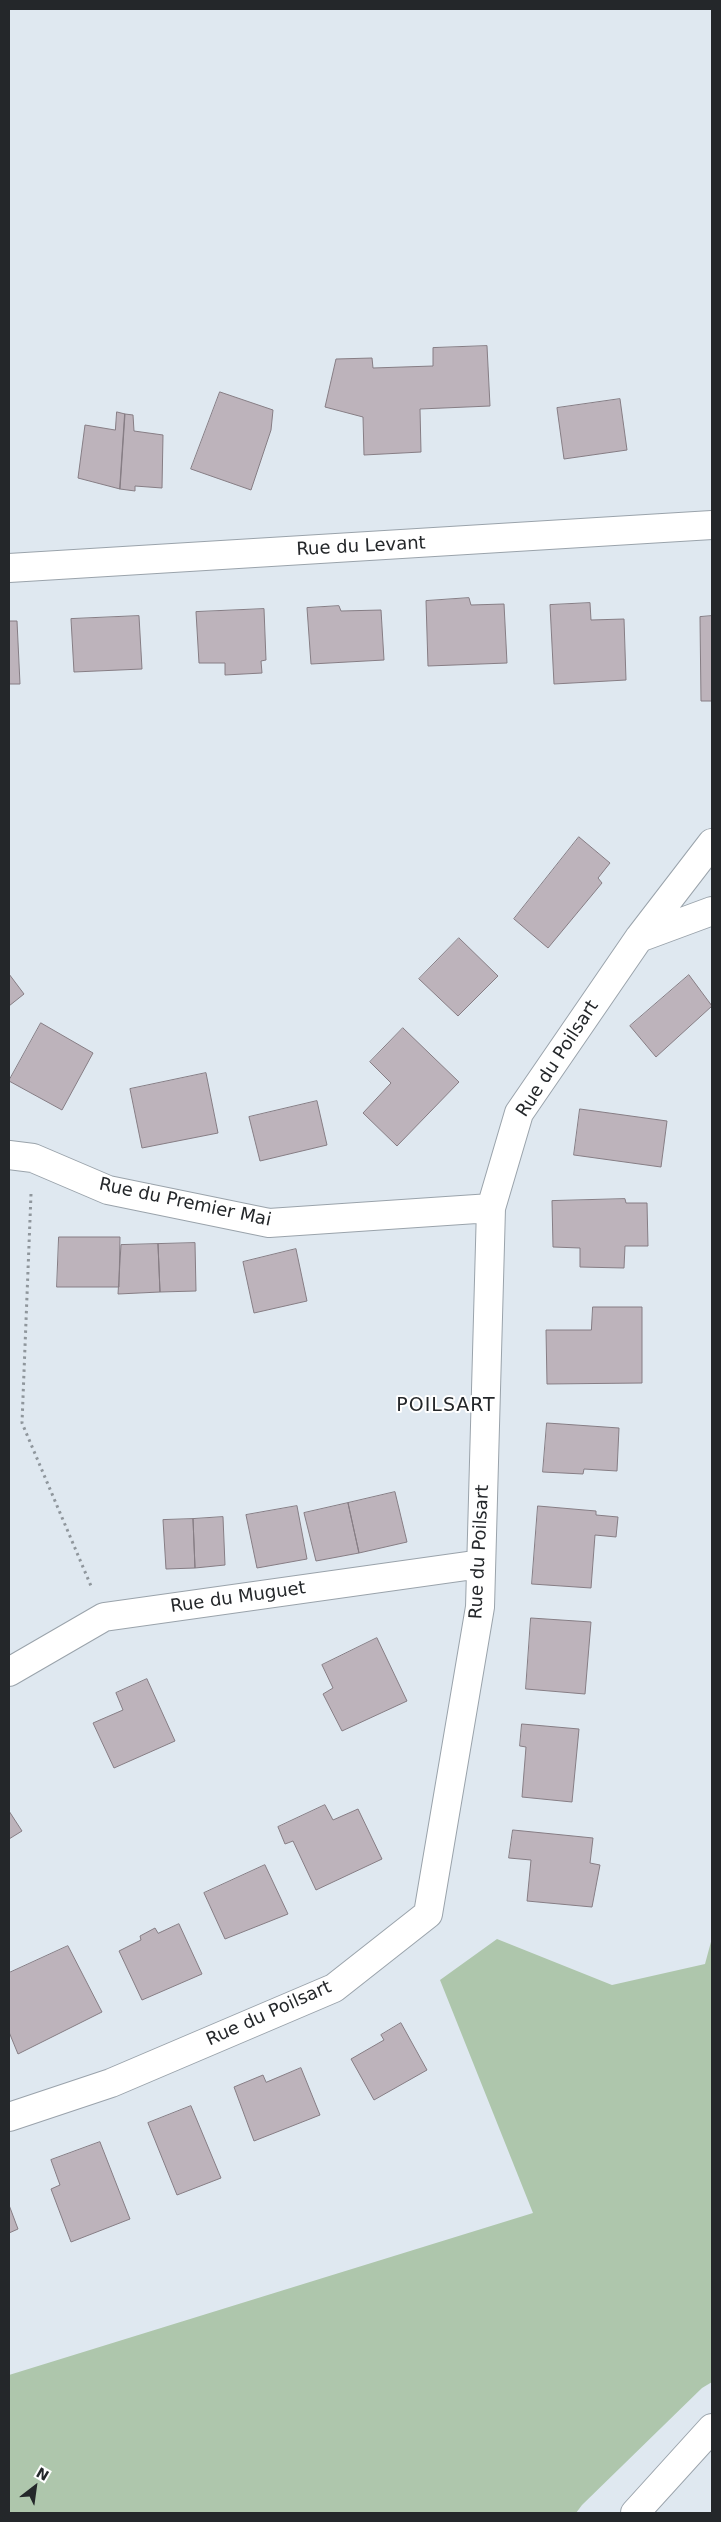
<!DOCTYPE html>
<style>
body{margin:0}
#map{position:relative;width:721px;height:2522px;overflow:hidden;background:#dfe8f0;font-family:"DejaVu Sans",sans-serif}
canvas{display:block}
.frame{position:absolute;inset:0;border:10px solid #24272a;pointer-events:none}
.north{position:absolute;left:10px;top:2462px;width:50px;height:50px;-webkit-text-stroke:4px #fff;paint-order:stroke;rotate:30deg;font-size:14px;font-weight:700;line-height:20px;text-align:center;color:#24272a}
.north::after{content:'';display:block;margin:auto;width:18px;height:22px;background:#24272a;clip-path:polygon(50% 0,100% 100%,50% 72%,0 100%)}
</style>
<div id="map">
<canvas width="721" height="2522"></canvas>
<div class="frame"></div>
<div class="north">N</div>
</div>
<script>
const ctx = document.querySelector('canvas').getContext('2d');
ctx.lineJoin = 'round';
function paint(path, color) { ctx.fillStyle = color; ctx.fill(path, 'evenodd'); }
function trace(path, color, width, dash) { ctx.strokeStyle = color; ctx.lineWidth = width; ctx.lineCap = dash ? 'butt' : 'round'; ctx.setLineDash(dash || []); ctx.stroke(path); }
function write(font, color, halo, rows, align = 'center') {
  ctx.font = font + ' "DejaVu Sans",sans-serif'; ctx.lineWidth = 4; ctx.setLineDash([]); ctx.textBaseline = 'middle'; ctx.strokeStyle = halo; ctx.fillStyle = color; for (const [text, x, y, turn = 0] of rows) {
    ctx.save(); ctx.translate(x, y); ctx.rotate((+turn || 0) * Math.PI / 180); ctx.textAlign = isNaN(turn) ? turn : align; if (halo) ctx.strokeText(text, 0, 0); ctx.fillText(text, 0, 0); ctx.restore();
  }
}
paint(new Path2D(`
 M 712,1938 L 712,2382 L 702,2388 L 582,2505 L 576,2513 L 9,2513 L 9,2375 L 533,2213 L 440,1980 L 497,1939 L 612,1985 L 705,1964 Z`), '#aec6ac');
const building = new Path2D(`
 M 487,346 L 490,406 L 420,409 L 421,452 L 364,455 L 363,417 L 325,407 L 336,359 L 372,358 L 373,368 L 433,366 L 433,348 Z
 M 220,392 L 273,410 L 271,430 L 251,490 L 191,469 Z
 M 620,399 L 627,450 L 564,459 L 557,408 Z
 M 117,412 L 125,414 L 120,489 L 78,478 L 85,425 L 115,430 Z
 M 125,414 L 133,415 L 134,431 L 163,435 L 162,488 L 135,486 L 135,491 L 120,489 Z
 M 469,598 L 471,605 L 504,604 L 507,663 L 428,666 L 426,601 Z
 M 590,603 L 591,620 L 624,619 L 626,680 L 554,684 L 550,605 Z
 M 339,606 L 341,611 L 381,610 L 384,660 L 311,664 L 307,608 Z
 M 264,609 L 266,660 L 261,661 L 262,673 L 225,675 L 225,663 L 199,663 L 196,612 Z
 M 139,616 L 142,669 L 74,672 L 71,619 Z
 M 712,616 L 712,701 L 701,701 L 700,617 Z
 M 9,621 L 17,621 L 20,684 L 9,684 Z
 M 579,837 L 610,863 L 598,878 L 602,883 L 548,948 L 514,919 Z
 M 459,938 L 498,976 L 458,1016 L 419,979 Z
 M 9,974 L 24,994 L 9,1006 Z
 M 689,975 L 712,1006 L 656,1057 L 630,1026 Z
 M 41,1023 L 93,1053 L 62,1110 L 9,1081 Z
 M 403,1028 L 459,1082 L 397,1146 L 363,1113 L 391,1083 L 370,1062 Z
 M 206,1073 L 218,1133 L 142,1148 L 130,1089 Z
 M 317,1101 L 327,1145 L 260,1161 L 249,1117 Z
 M 580,1109 L 667,1121 L 661,1167 L 574,1155 Z
 M 625,1199 L 626,1203 L 647,1203 L 648,1246 L 625,1246 L 624,1268 L 580,1267 L 580,1248 L 553,1247 L 552,1201 Z
 M 59,1237 L 120,1237 L 119,1287 L 57,1287 Z
 M 195,1243 L 196,1291 L 160,1292 L 158,1244 Z
 M 158,1244 L 160,1292 L 118,1294 L 121,1245 Z
 M 296,1249 L 307,1301 L 254,1313 L 243,1262 Z
 M 593,1307 L 642,1307 L 642,1383 L 547,1384 L 546,1330 L 591,1330 Z
 M 547,1423 L 619,1428 L 617,1471 L 584,1469 L 583,1474 L 543,1472 Z
 M 395,1492 L 407,1542 L 359,1553 L 348,1503 Z
 M 348,1503 L 359,1553 L 316,1561 L 304,1513 Z
 M 297,1506 L 307,1559 L 257,1568 L 246,1515 Z
 M 538,1506 L 596,1511 L 596,1515 L 618,1517 L 616,1537 L 595,1535 L 591,1588 L 532,1584 Z
 M 223,1517 L 225,1565 L 195,1568 L 193,1519 Z
 M 193,1519 L 195,1568 L 166,1569 L 163,1520 Z
 M 531,1618 L 591,1622 L 585,1694 L 526,1689 Z
 M 377,1638 L 407,1701 L 342,1731 L 323,1694 L 333,1688 L 322,1665 Z
 M 147,1679 L 175,1741 L 114,1768 L 93,1723 L 123,1710 L 116,1693 Z
 M 522,1724 L 579,1729 L 572,1802 L 522,1797 L 526,1747 L 520,1746 Z
 M 325,1805 L 333,1820 L 358,1809 L 382,1859 L 316,1890 L 293,1841 L 285,1844 L 278,1827 Z
 M 9,1811 L 22,1831 L 9,1839 Z
 M 513,1830 L 593,1838 L 590,1863 L 600,1865 L 592,1907 L 527,1901 L 531,1860 L 509,1858 Z
 M 265,1865 L 288,1914 L 225,1939 L 204,1893 Z
 M 179,1924 L 202,1974 L 142,2000 L 119,1951 L 141,1940 L 140,1936 L 155,1928 L 158,1933 Z
 M 68,1946 L 102,2012 L 18,2054 L 9,2032 L 9,1973 Z
 M 401,2023 L 427,2070 L 374,2100 L 351,2059 L 384,2040 L 381,2035 Z
 M 301,2068 L 320,2115 L 254,2141 L 234,2087 L 263,2075 L 266,2082 Z
 M 191,2106 L 221,2178 L 177,2195 L 148,2123 Z
 M 100,2142 L 130,2219 L 71,2242 L 51,2189 L 60,2185 L 51,2160 Z
 M 9,2205 L 18,2229 L 9,2233 Z`);
paint(building, '#bdb3bb');
trace(building, '#867d84', 1);
const minor = new Path2D(`
 M 9,568 L 712,525
 M 639,938 L 712,911
 M 9,1155 L 33,1158 L 108,1190 L 269,1223 L 491,1208
 M 9,1672 L 104,1617 L 481,1564
 M 9,2117 L 111,2083 L 334,1988 L 428,1914 L 480,1607 L 491,1208 L 519,1113 L 639,938 L 712,843
 M 635,2513 L 712,2428`);
trace(minor, '#9aa3ab', 30);
trace(new Path2D(`
 M 31,1194 L 22,1423 L 91,1586`), '#8f969c', 3, [2.5, 4]);
trace(minor, '#fff', 28);
write('18px', '#24272a', '#fff', [
 ["Rue du Levant",361,547,-3],
 ["Rue du Poilsart",558,1059,-57],
 ["Rue du Premier Mai",185,1203,12],
 ["Rue du Poilsart",480,1552,-87],
 ["Rue du Muguet",238,1598,-8],
 ["Rue du Poilsart",269,2014,-24]
]);
ctx.letterSpacing = '1px';
write('19px', '#24272a', '#fff', [
 ["POILSART",446,1406]
]);
ctx.letterSpacing = '0px';
</script>
